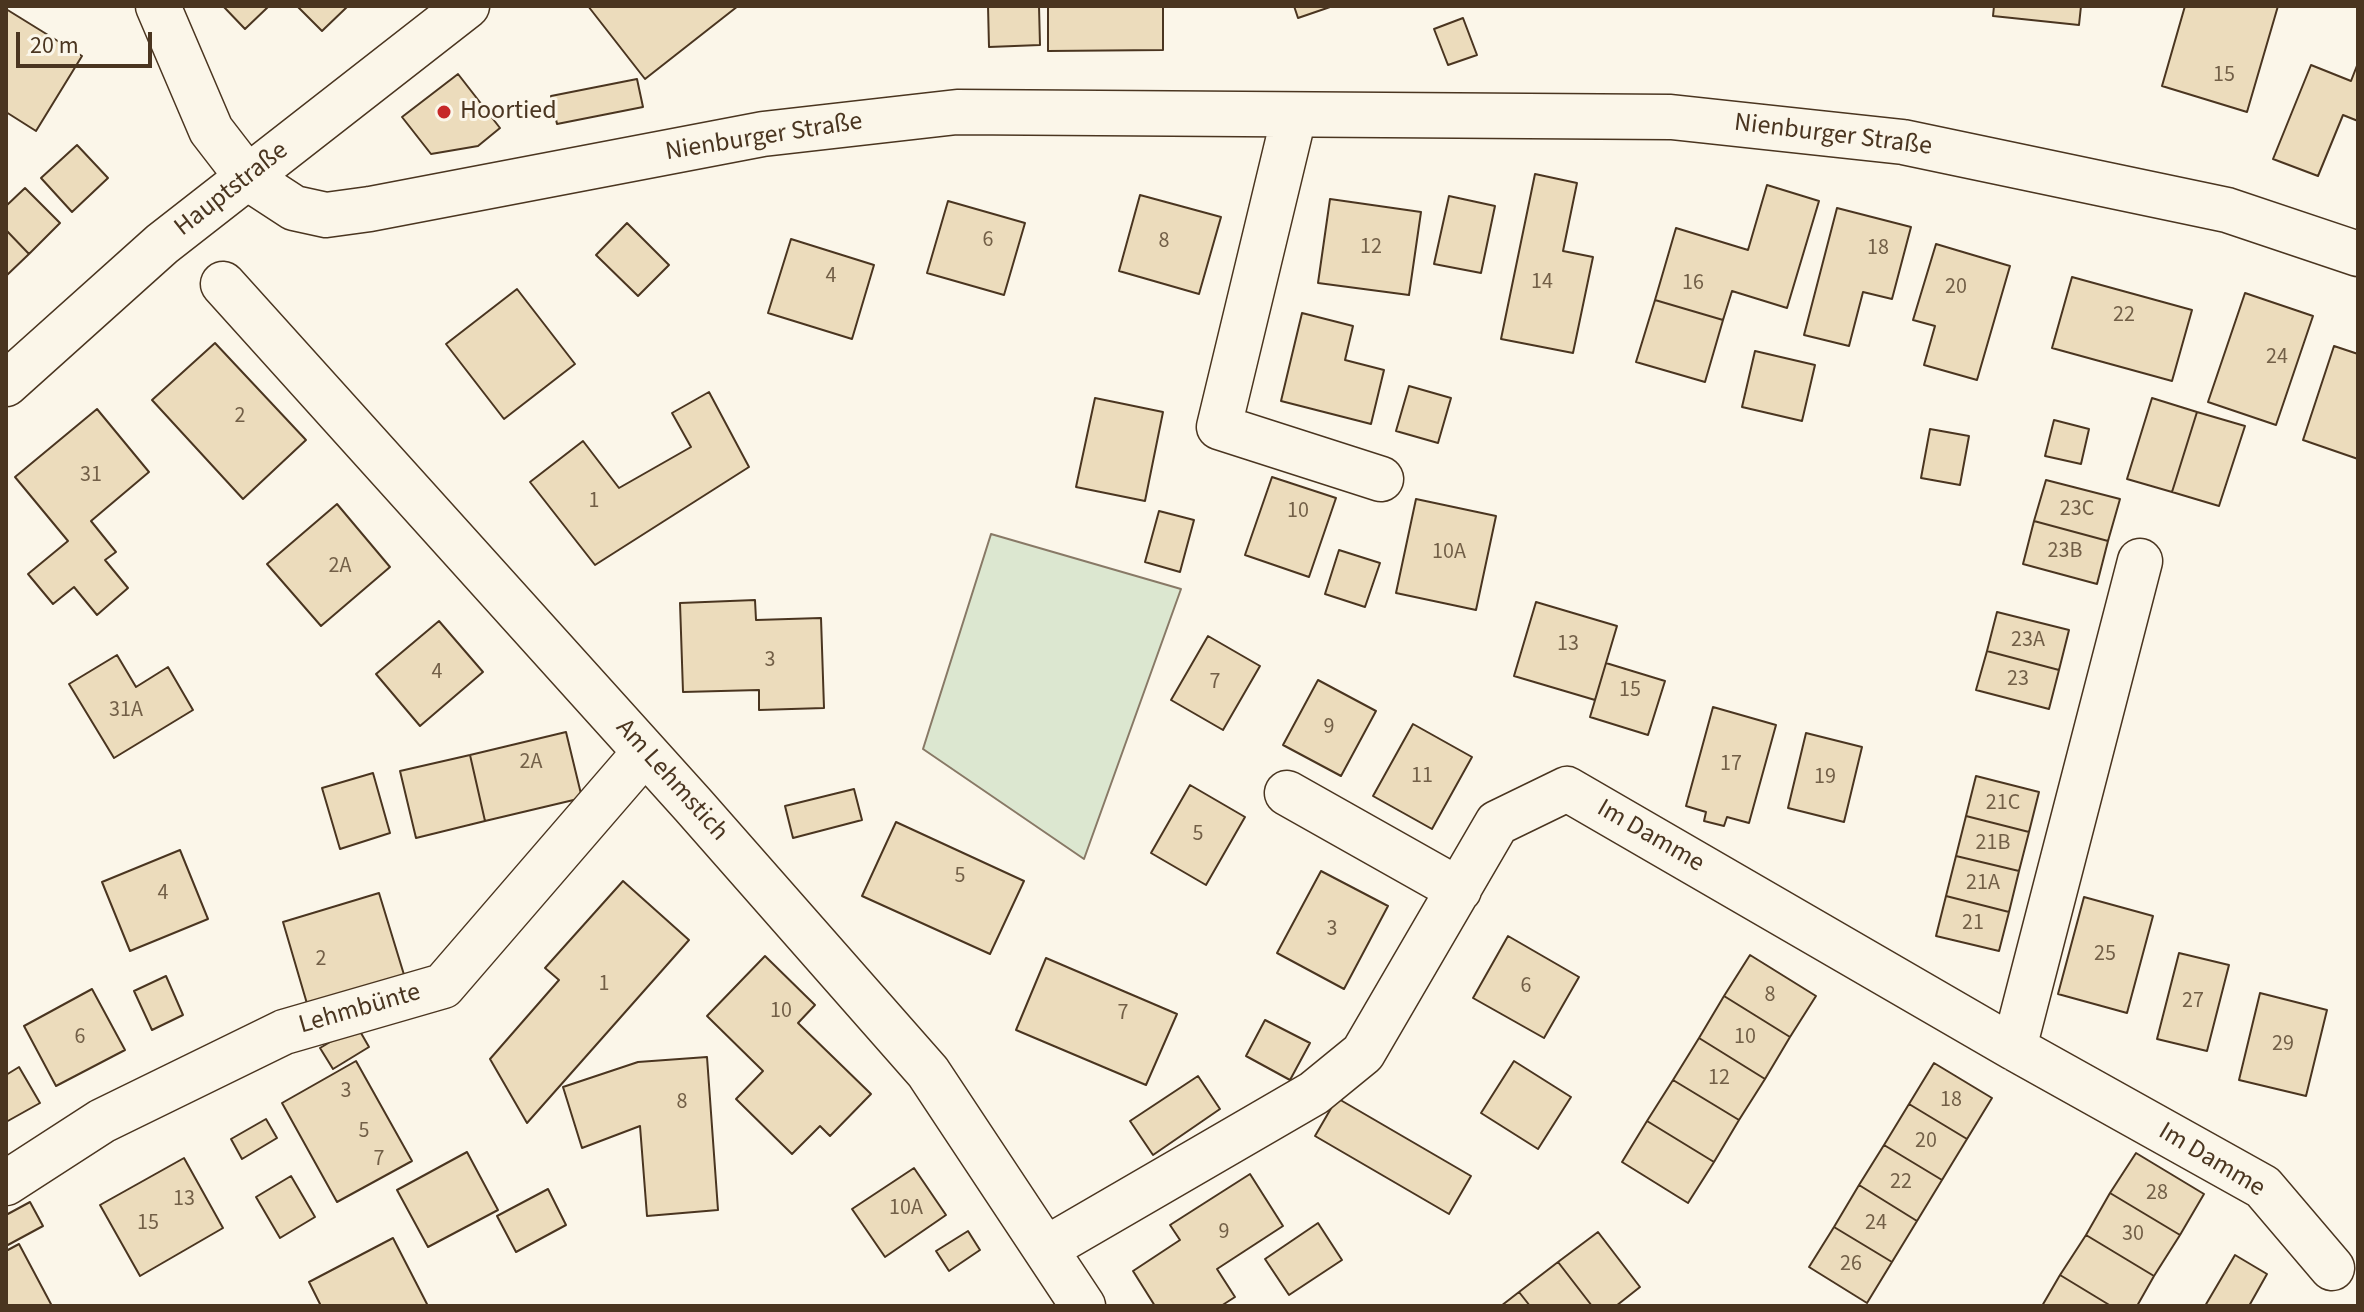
<!DOCTYPE html>
<meta charset="utf-8">
<style>
body{margin:0}
#map{position:relative;width:2364px;height:1312px;overflow:hidden;background:#fbf6e9;font-family:"Source Sans 3",sans-serif}
canvas{display:block}
.frame{position:absolute;inset:0;border:8px solid #4a3520;pointer-events:none}
.scale{position:absolute;left:16px;top:32px;width:136px;height:36px;box-sizing:border-box;border:4px solid #4a3520;border-top:0;padding-left:10px;font-size:24px;line-height:28px;white-space:nowrap;color:#4a3520;-webkit-text-stroke:6px #fbf6e9;paint-order:stroke}
</style>
<div id="map">
<canvas width="2364" height="1312"></canvas>
<div class="frame"></div>
<div class="scale">20 m</div>
</div>
<script>
const ctx = document.querySelector('canvas').getContext('2d');
ctx.lineJoin = 'round';
function paint(path, color) { ctx.fillStyle = color; ctx.fill(path, 'evenodd'); }
function trace(path, color, width, dash) { ctx.strokeStyle = color; ctx.lineWidth = width; ctx.lineCap = dash ? 'butt' : 'round'; ctx.setLineDash(dash || []); ctx.stroke(path); }
function write(font, color, halo, rows, align = 'center') {
  ctx.font = font + ' "Source Sans 3",sans-serif'; ctx.lineWidth = 6; ctx.setLineDash([]); ctx.textBaseline = 'middle'; ctx.strokeStyle = halo; ctx.fillStyle = color; for (const [text, x, y, turn = 0] of rows) {
    ctx.save(); ctx.translate(x, y); ctx.rotate((+turn || 0) * Math.PI / 180); ctx.textAlign = isNaN(turn) ? turn : align; if (halo) ctx.strokeText(text, 0, 0); ctx.fillText(text, 0, 0); ctx.restore();
  }
}
const green = new Path2D(`
 M 991,534 L 1181,589 L 1084,859 L 923,749 Z`);
paint(green, '#dce7d0');
trace(green, '#887966', 2);
const building = new Path2D(`
 M 223,6 L 269,6 L 245,29 Z
 M 297,6 L 348,6 L 322,31 Z
 M 588,6 L 738,6 L 645,79 Z
 M 988,6 L 1039,6 L 1040,45 L 989,47 Z
 M 1048,6 L 1163,6 L 1163,50 L 1048,51 Z
 M 1294,6 L 1333,6 L 1298,18 Z
 M 1994,6 L 2081,6 L 2079,25 L 1993,16 Z
 M 2185,6 L 2278,6 L 2247,112 L 2162,86 Z
 M 6,9 L 82,56 L 36,131 L 6,112 Z
 M 1463,18 L 1477,55 L 1448,65 L 1434,29 Z
 M 2358,63 L 2358,121 L 2343,115 L 2318,176 L 2273,159 L 2311,65 L 2351,81 Z
 M 458,74 L 500,128 L 478,146 L 431,154 L 402,117 Z
 M 637,79 L 643,107 L 557,124 L 551,96 Z
 M 77,145 L 108,178 L 72,212 L 41,178 Z
 M 1535,174 L 1577,183 L 1563,251 L 1593,257 L 1573,353 L 1501,339 Z
 M 1767,185 L 1819,201 L 1787,308 L 1732,291 L 1723,320 L 1655,300 L 1676,228 L 1748,250 Z
 M 25,188 L 60,223 L 29,254 L 6,230 L 6,206 Z
 M 1140,195 L 1221,217 L 1199,294 L 1119,271 Z
 M 1449,196 L 1495,206 L 1481,273 L 1434,264 Z
 M 1330,199 L 1421,212 L 1409,295 L 1318,283 Z
 M 948,201 L 1025,223 L 1004,295 L 927,273 Z
 M 1837,208 L 1911,227 L 1892,299 L 1863,292 L 1849,346 L 1804,335 Z
 M 627,223 L 669,265 L 638,296 L 596,255 Z
 M 6,230 L 29,254 L 6,276 Z
 M 791,239 L 874,265 L 852,339 L 768,313 Z
 M 1936,244 L 2010,266 L 1977,380 L 1924,365 L 1935,326 L 1913,320 Z
 M 2072,277 L 2192,310 L 2172,381 L 2052,348 Z
 M 517,289 L 575,364 L 504,419 L 446,344 Z
 M 2245,293 L 2313,316 L 2276,425 L 2208,402 Z
 M 1655,300 L 1723,320 L 1705,382 L 1636,362 Z
 M 1302,313 L 1353,326 L 1345,360 L 1384,370 L 1371,424 L 1281,401 Z
 M 215,343 L 306,440 L 243,499 L 152,400 Z
 M 2334,346 L 2358,354 L 2358,459 L 2303,440 Z
 M 1755,351 L 1815,365 L 1802,421 L 1742,407 Z
 M 1409,386 L 1451,398 L 1438,443 L 1396,431 Z
 M 709,392 L 749,467 L 595,565 L 530,482 L 583,441 L 619,488 L 691,447 L 672,413 Z
 M 1095,398 L 1163,412 L 1145,501 L 1076,487 Z
 M 2152,398 L 2197,412 L 2172,492 L 2127,479 Z
 M 97,409 L 149,472 L 91,521 L 116,552 L 105,560 L 128,588 L 97,615 L 74,587 L 53,604 L 28,574 L 68,541 L 15,477 Z
 M 2197,412 L 2245,426 L 2219,506 L 2172,492 Z
 M 2054,420 L 2089,429 L 2081,464 L 2045,456 Z
 M 1930,429 L 1969,436 L 1960,485 L 1921,478 Z
 M 1272,477 L 1336,498 L 1309,577 L 1245,555 Z
 M 2046,480 L 2120,499 L 2108,541 L 2034,521 Z
 M 1416,499 L 1496,516 L 1476,610 L 1396,593 Z
 M 337,504 L 390,567 L 321,626 L 267,564 Z
 M 1159,511 L 1194,520 L 1180,572 L 1145,562 Z
 M 2034,521 L 2108,541 L 2097,584 L 2023,564 Z
 M 1339,550 L 1380,563 L 1365,607 L 1325,594 Z
 M 755,600 L 756,620 L 821,618 L 824,708 L 759,710 L 759,690 L 683,692 L 680,603 Z
 M 1536,602 L 1617,626 L 1595,700 L 1514,676 Z
 M 1997,612 L 2069,630 L 2059,670 L 1987,651 Z
 M 439,621 L 483,672 L 420,726 L 376,674 Z
 M 1208,636 L 1260,666 L 1223,730 L 1171,700 Z
 M 1987,651 L 2059,670 L 2049,709 L 1976,690 Z
 M 117,655 L 136,687 L 168,667 L 193,710 L 114,758 L 69,684 Z
 M 1606,663 L 1665,681 L 1648,735 L 1590,717 Z
 M 1318,680 L 1376,711 L 1341,776 L 1283,745 Z
 M 1713,707 L 1776,725 L 1749,823 L 1727,817 L 1724,826 L 1704,821 L 1706,812 L 1686,806 Z
 M 1413,724 L 1472,757 L 1432,829 L 1373,796 Z
 M 566,732 L 582,798 L 485,821 L 470,755 Z
 M 1806,733 L 1862,747 L 1844,822 L 1788,808 Z
 M 470,755 L 485,821 L 416,838 L 400,771 Z
 M 373,773 L 390,833 L 340,849 L 322,788 Z
 M 1976,776 L 2039,792 L 2029,832 L 1966,816 Z
 M 1190,785 L 1245,817 L 1206,885 L 1151,853 Z
 M 854,789 L 862,820 L 793,838 L 785,806 Z
 M 1966,816 L 2029,832 L 2019,871 L 1956,856 Z
 M 896,822 L 1024,881 L 990,954 L 862,896 Z
 M 180,850 L 208,919 L 130,951 L 102,882 Z
 M 1956,856 L 2019,871 L 2009,912 L 1946,896 Z
 M 1321,871 L 1388,906 L 1344,989 L 1277,953 Z
 M 623,881 L 689,940 L 527,1123 L 490,1059 L 559,980 L 545,968 Z
 M 379,893 L 405,978 L 308,1007 L 283,922 Z
 M 1946,896 L 2009,912 L 1999,951 L 1936,936 Z
 M 2084,897 L 2153,916 L 2127,1013 L 2058,994 Z
 M 1508,936 L 1579,977 L 1544,1038 L 1473,998 Z
 M 2179,953 L 2229,965 L 2207,1051 L 2157,1039 Z
 M 1750,955 L 1816,996 L 1790,1037 L 1724,996 Z
 M 765,956 L 815,1005 L 798,1023 L 871,1094 L 830,1136 L 820,1126 L 792,1154 L 736,1099 L 763,1071 L 707,1016 Z
 M 1046,958 L 1177,1014 L 1146,1085 L 1016,1030 Z
 M 166,976 L 183,1015 L 152,1030 L 134,991 Z
 M 92,989 L 125,1050 L 56,1086 L 24,1026 Z
 M 2260,993 L 2327,1010 L 2306,1096 L 2239,1080 Z
 M 1724,996 L 1790,1037 L 1765,1079 L 1699,1038 Z
 M 1265,1020 L 1310,1043 L 1290,1080 L 1246,1056 Z
 M 357,1026 L 369,1047 L 333,1069 L 320,1048 Z
 M 1699,1038 L 1765,1079 L 1739,1120 L 1673,1080 Z
 M 707,1057 L 718,1210 L 647,1216 L 640,1126 L 582,1148 L 563,1087 L 638,1062 Z
 M 356,1061 L 412,1161 L 337,1202 L 282,1103 Z
 M 1514,1061 L 1571,1097 L 1538,1149 L 1481,1113 Z
 M 1934,1063 L 1992,1098 L 1967,1139 L 1909,1104 Z
 M 19,1067 L 40,1103 L 6,1122 L 6,1075 Z
 M 1198,1076 L 1220,1109 L 1153,1155 L 1130,1121 Z
 M 1673,1080 L 1739,1120 L 1714,1162 L 1647,1121 Z
 M 1337,1098 L 1471,1176 L 1449,1214 L 1315,1136 Z
 M 1909,1104 L 1967,1139 L 1942,1180 L 1884,1145 Z
 M 266,1119 L 277,1138 L 242,1159 L 231,1139 Z
 M 1647,1121 L 1714,1162 L 1688,1203 L 1622,1162 Z
 M 1884,1145 L 1942,1180 L 1917,1221 L 1859,1185 Z
 M 467,1152 L 498,1210 L 428,1247 L 397,1190 Z
 M 2136,1153 L 2204,1194 L 2180,1235 L 2110,1193 Z
 M 184,1158 L 223,1228 L 140,1276 L 100,1205 Z
 M 914,1168 L 946,1215 L 885,1257 L 852,1209 Z
 M 1250,1174 L 1283,1226 L 1217,1269 L 1235,1297 L 1221,1306 L 1155,1306 L 1133,1271 L 1180,1240 L 1170,1225 Z
 M 291,1176 L 315,1217 L 280,1238 L 256,1197 Z
 M 1859,1185 L 1917,1221 L 1892,1262 L 1834,1227 Z
 M 548,1189 L 566,1225 L 516,1252 L 497,1216 Z
 M 2110,1193 L 2180,1235 L 2154,1276 L 2086,1235 Z
 M 30,1202 L 43,1226 L 6,1246 L 6,1215 Z
 M 1318,1223 L 1342,1260 L 1289,1295 L 1265,1259 Z
 M 1834,1227 L 1892,1262 L 1867,1303 L 1809,1267 Z
 M 968,1231 L 980,1250 L 949,1271 L 936,1251 Z
 M 1598,1232 L 1640,1287 L 1616,1306 L 1592,1306 L 1558,1262 Z
 M 2086,1235 L 2154,1276 L 2137,1306 L 2111,1306 L 2060,1275 Z
 M 393,1238 L 428,1306 L 321,1306 L 309,1282 Z
 M 19,1244 L 52,1306 L 6,1306 L 6,1251 Z
 M 2235,1255 L 2267,1274 L 2249,1306 L 2205,1306 Z
 M 1558,1262 L 1592,1306 L 1530,1306 L 1519,1292 Z
 M 2060,1275 L 2111,1306 L 2042,1306 Z
 M 1519,1292 L 1530,1306 L 1501,1306 Z`);
paint(building, '#ecdcbc');
trace(building, '#4a3520', 2);
const minor = new Path2D(`
 M 158,6 L 211,130 L 248,178 L 294,208 L 326,215 L 370,209 L 763,134 L 957,112 L 1671,117 L 1903,142 L 2227,210 L 2358,254
 M 1294,116 L 1219,427 L 1381,479
 M 223,284 L 693,805 L 928,1072 L 1083,1306
 M 6,384 L 162,244 L 467,6
 M 1287,793 L 1459,890
 M 2014,1048 L 2140,561
 M 6,1183 L 102,1121 L 284,1032 L 443,986 L 645,752
 M 1047,1248 L 1314,1093 L 1363,1053 L 1497,823 L 1567,789 L 2014,1048 L 2263,1187 L 2332,1268`);
trace(minor, '#4a3520', 47);
trace(minor, '#fbf6e9', 44);
for (const [x, y, r, color] of [
 [444,112,8,"#c62828"]
]) { const dot = new Path2D(); dot.arc(x, y, r, 0, 2 * Math.PI); ctx.fillStyle = color; ctx.fill(dot); trace(dot, '#fbf6e9', 3); }
write('22px', '#725f47', null, [
 ["15",2224,76],
 ["6",988,241],
 ["8",1164,242],
 ["12",1371,248],
 ["18",1878,249],
 ["4",831,277],
 ["14",1542,283],
 ["16",1693,284],
 ["20",1956,288],
 ["22",2124,316],
 ["24",2277,358],
 ["2",240,417],
 ["31",91,476],
 ["1",594,502],
 ["23C",2077,510],
 ["10",1298,512],
 ["23B",2065,552],
 ["10A",1449,553],
 ["2A",340,567],
 ["23A",2028,641],
 ["13",1568,645],
 ["3",770,661],
 ["4",437,673],
 ["23",2018,680],
 ["7",1215,683],
 ["15",1630,691],
 ["31A",126,711],
 ["9",1329,728],
 ["2A",531,763],
 ["17",1731,765],
 ["11",1422,777],
 ["19",1825,778],
 ["21C",2003,804],
 ["5",1198,835],
 ["21B",1993,844],
 ["5",960,877],
 ["21A",1983,884],
 ["4",163,894],
 ["21",1973,924],
 ["3",1332,930],
 ["25",2105,955],
 ["2",321,960],
 ["1",604,985],
 ["6",1526,987],
 ["8",1770,996],
 ["27",2193,1002],
 ["10",781,1012],
 ["7",1123,1014],
 ["6",80,1038],
 ["10",1745,1038],
 ["29",2283,1045],
 ["12",1719,1079],
 ["3",346,1092],
 ["18",1951,1101],
 ["8",682,1103],
 ["5",364,1132],
 ["20",1926,1142],
 ["7",379,1160],
 ["22",1901,1183],
 ["28",2157,1194],
 ["13",184,1200],
 ["10A",906,1209],
 ["15",148,1224],
 ["24",1876,1224],
 ["9",1224,1233],
 ["30",2133,1235],
 ["26",1851,1265]
]);
write('26px', '#4a3520', '#fbf6e9', [
 ["Hoortied",460,112]
], 'left');
write('26px', '#4a3520', '#fbf6e9', [
 ["Nienburger Straße",1833,136,7],
 ["Nienburger Straße",764,138,-9],
 ["Hauptstraße",232,190,-38],
 ["Am Lehmstich",671,781,48],
 ["Im Damme",1650,837,30],
 ["Lehmbünte",360,1010,-16],
 ["Im Damme",2211,1161,31]
]);
</script>
